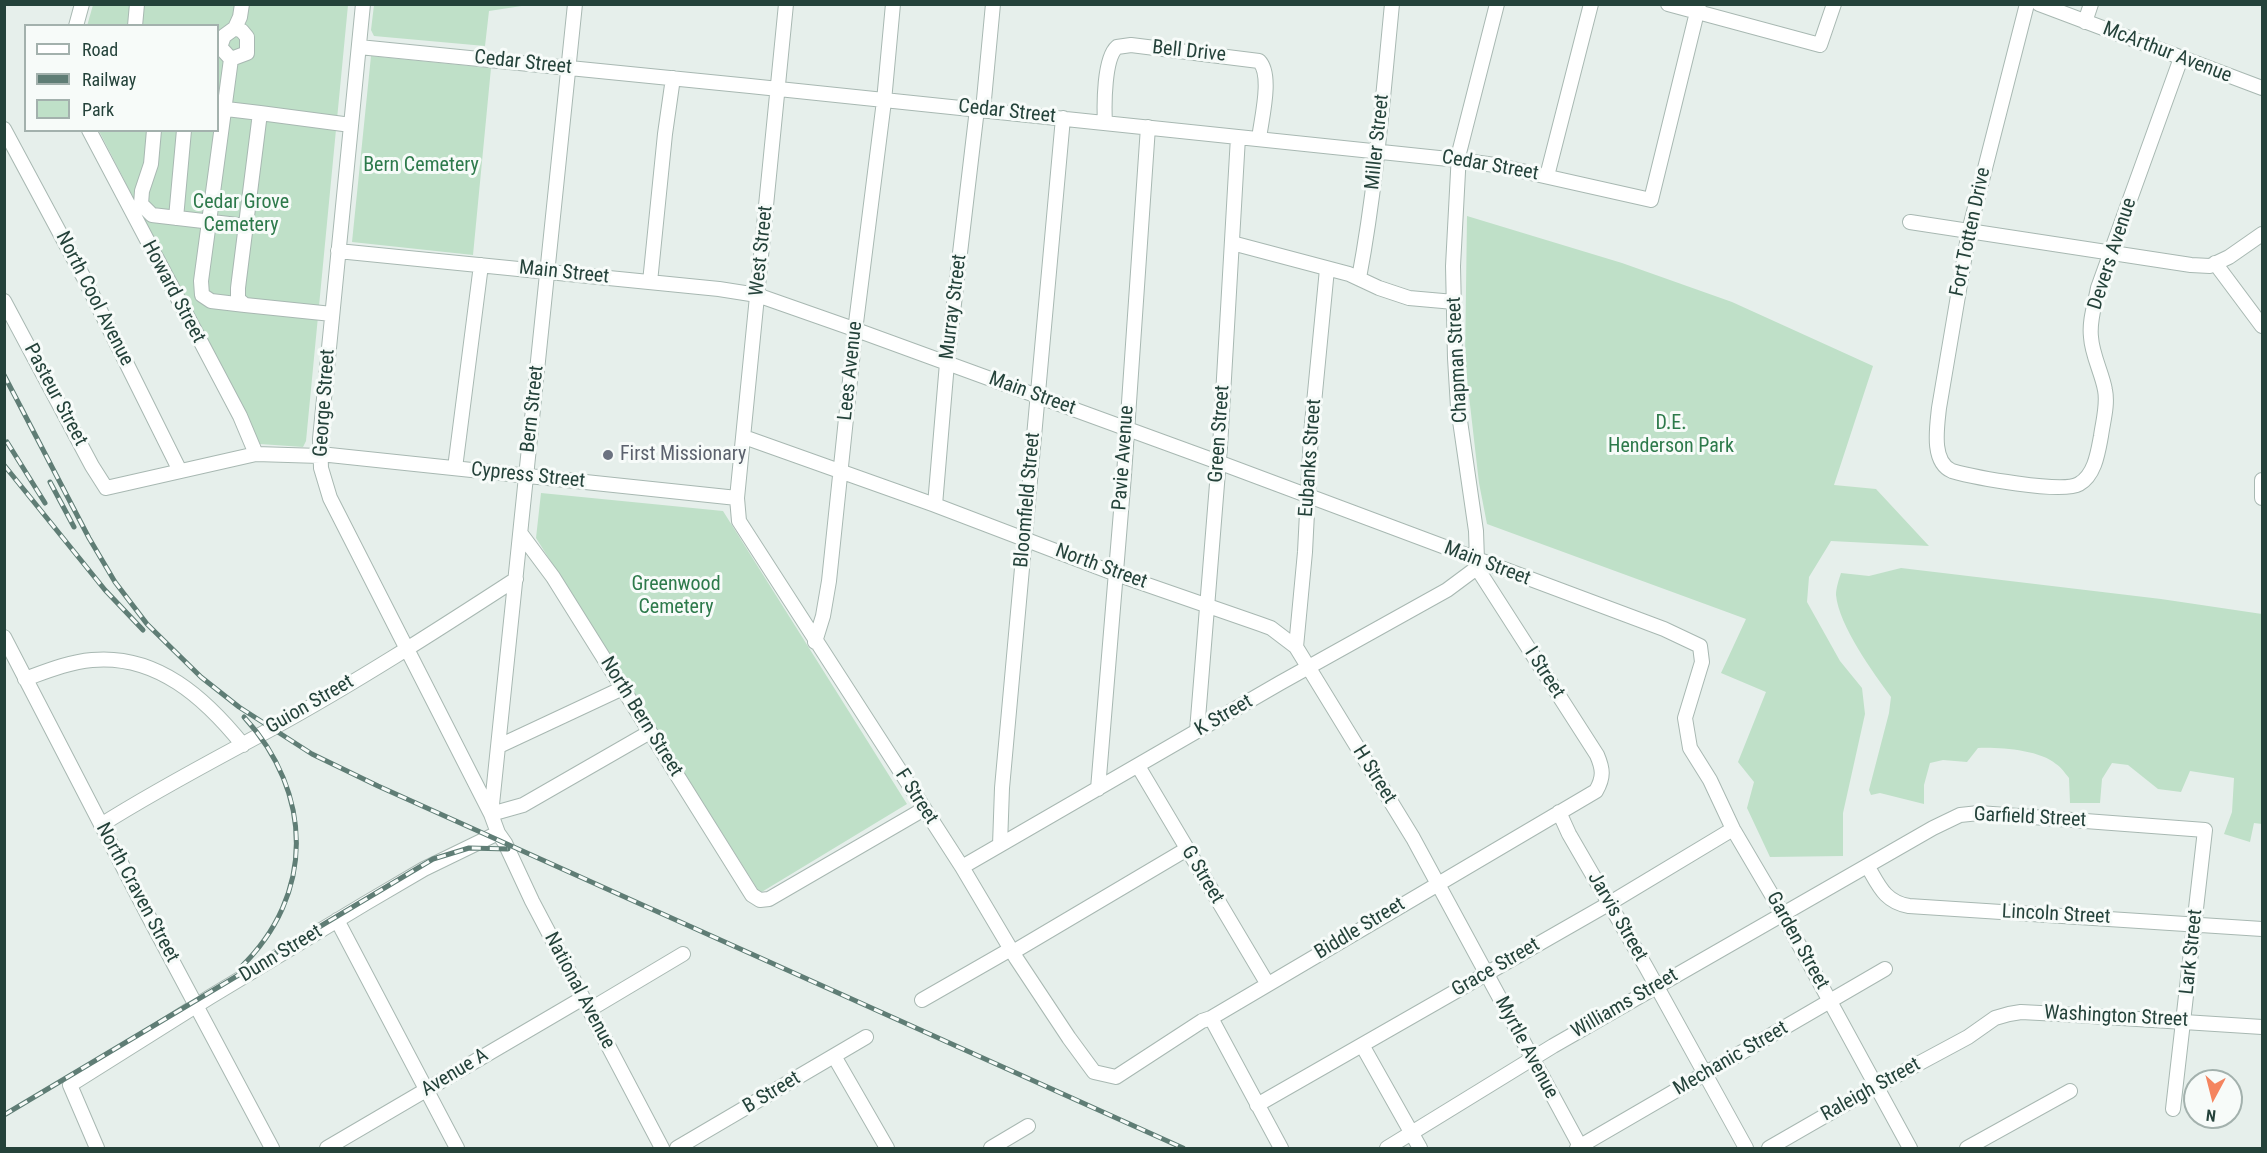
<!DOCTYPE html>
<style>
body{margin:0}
#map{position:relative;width:2267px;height:1153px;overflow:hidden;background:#e6efeb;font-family:"Roboto Condensed",sans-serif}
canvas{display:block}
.frame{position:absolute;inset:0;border:6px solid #24423a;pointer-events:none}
.legend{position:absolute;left:24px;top:24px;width:195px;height:108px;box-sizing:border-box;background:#f7fbf9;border:2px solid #a3b1ad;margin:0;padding:8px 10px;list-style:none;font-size:18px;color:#24423a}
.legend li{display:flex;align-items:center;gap:12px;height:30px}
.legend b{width:30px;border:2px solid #a3b1ad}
.north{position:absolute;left:2183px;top:1069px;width:60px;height:60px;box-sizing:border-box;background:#f7fbf9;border:2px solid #a3b1ad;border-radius:50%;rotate:187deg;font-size:16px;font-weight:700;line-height:24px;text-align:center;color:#24423a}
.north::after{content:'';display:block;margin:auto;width:21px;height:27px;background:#f4845f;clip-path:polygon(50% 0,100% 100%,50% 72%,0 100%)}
</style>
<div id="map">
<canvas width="2267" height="1153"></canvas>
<div class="frame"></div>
<ul class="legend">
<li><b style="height:8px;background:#fff"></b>Road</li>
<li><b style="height:8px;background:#5f7d75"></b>Railway</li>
<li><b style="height:16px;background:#bfe0c8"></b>Park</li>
</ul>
<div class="north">N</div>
</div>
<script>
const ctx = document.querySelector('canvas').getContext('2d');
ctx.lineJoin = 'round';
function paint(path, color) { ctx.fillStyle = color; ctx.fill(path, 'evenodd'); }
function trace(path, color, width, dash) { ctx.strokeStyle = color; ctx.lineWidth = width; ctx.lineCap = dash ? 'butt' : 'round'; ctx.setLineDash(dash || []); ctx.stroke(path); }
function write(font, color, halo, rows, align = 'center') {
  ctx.font = font + ' "Roboto Condensed",sans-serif'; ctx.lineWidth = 6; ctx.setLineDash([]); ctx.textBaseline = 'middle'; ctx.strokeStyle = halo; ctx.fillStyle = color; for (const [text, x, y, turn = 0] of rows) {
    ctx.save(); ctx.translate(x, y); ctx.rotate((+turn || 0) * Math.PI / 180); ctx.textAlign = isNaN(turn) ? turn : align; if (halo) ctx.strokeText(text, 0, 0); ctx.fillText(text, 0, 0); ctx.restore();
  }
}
paint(new Path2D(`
 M 93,5 L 348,5 L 306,441 L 303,447 L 260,444 L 99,131 L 218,130 L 218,26 L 87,26 Z
 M 374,5 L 374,4 L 528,5 L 489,11 L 485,46 L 374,36 L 371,30 Z
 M 371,56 L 491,68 L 473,255 L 352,242 Z
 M 1467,216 L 1622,263 L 1732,302 L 1873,366 L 1834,485 L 1876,489 L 1929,546 L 1831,541 L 1809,577 L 1807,602 L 1840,661 L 1862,688 L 1865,714 L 1843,813 L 1843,856 L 1770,857 L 1747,808 L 1754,782 L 1738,762 L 1766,692 L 1721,673 L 1746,619 L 1487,524 L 1479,483 L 1465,361 Z
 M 541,493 L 723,511 L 907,804 L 760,893 L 536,538 Z
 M 1901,568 L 2161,599 L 2262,614 L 2262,824 L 2254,823 L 2250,842 L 2224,834 L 2232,812 L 2234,778 L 2190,771 L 2181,792 L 2158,789 L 2128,765 L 2112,763 L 2102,779 L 2100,803 L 2070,803 L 2069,778 C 2065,773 2061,767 2056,764 C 2040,750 1999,747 1978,748 L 1967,762 L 1943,760 L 1930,763 L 1924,785 L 1924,804 L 1880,793 L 1871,795 L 1869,790 L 1889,713 L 1891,697 C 1873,672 1839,626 1836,595 C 1836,588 1839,579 1841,573 L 1869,576 Z`), '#bfe0c8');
const minor = new Path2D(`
 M 363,4 L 320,439 L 321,468 L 330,498 L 491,814 L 498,833 L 505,843 L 532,901 L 662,1148
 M 575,4 L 491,814 L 523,805 L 650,732
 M 786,4 L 737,498 L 739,521 L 962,867 L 1016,958 L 1069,1038 L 1094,1072 L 1116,1077 L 1202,1021 L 1211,1018 L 1596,791 C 1604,777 1603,769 1597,755 L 1477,568
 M 1668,4 L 1820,45 L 1834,4
 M 2027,4 L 1969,231 L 1939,408 C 1937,427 1931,462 1952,471 C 1973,477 2062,494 2079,484 C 2095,475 2098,452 2101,436 C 2103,421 2108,405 2105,390 C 2102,373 2092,355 2091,337 C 2089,321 2095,304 2098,288 L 2181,58
 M 2039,4 L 2262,88
 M 2085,22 L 2091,4
 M 76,26 L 82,4
 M 135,26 L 137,4
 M 235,28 L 240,17 L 242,4
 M 359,47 L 750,86 L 1458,160 L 1495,165 L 1651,200 L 1699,4
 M 231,59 L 220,47 L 224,36 L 235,28 L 242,31 L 247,37 L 247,53 L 231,59 L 201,281 L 202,295 L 211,301 L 245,305
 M 218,108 L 260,113
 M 983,110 L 993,4
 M 1105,123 C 1104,105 1104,58 1117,47 L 1131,45 L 1259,61 C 1273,75 1261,120 1259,139
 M 4,129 L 84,278 L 180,471
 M 89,130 L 240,416 L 256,454
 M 154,130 L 151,164 L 142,191 L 141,204 L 152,215 L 246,226
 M 1547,176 L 1591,4
 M 176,218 L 184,130
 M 1910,222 L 2191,265 L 2210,266 L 2229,257 L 2262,234
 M 1232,243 L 1349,274 L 1379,288 L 1409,298 L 1454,302
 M 338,251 L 719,289 L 757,295 L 851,328 L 1218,462 L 1664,629 L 1700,646 L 1702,662 L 1685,718 L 1690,748 L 1710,780 L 1733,829 L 1773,897 L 1910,1148
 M 2215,263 L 2262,326
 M 1359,278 C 1376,188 1383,96 1392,4
 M 650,282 L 665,134 L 673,78
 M 4,301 L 92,466 L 106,488 L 256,454 L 320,456
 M 332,314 L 245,305 L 238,299 L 238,288 L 260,113 L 351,125
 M 744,437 L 935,505 L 1116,574 L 1260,624 L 1271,628 L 1296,647 L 1413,838 L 1581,1148
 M 320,454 L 737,498
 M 455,468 L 481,265
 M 2262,480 L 2262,498
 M 935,505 L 947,363 L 977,109
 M 521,534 L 553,577 L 752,895 L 760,900 L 769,899 L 924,809
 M 1477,560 L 1476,531 L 1458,407 L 1455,358 L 1453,266 L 1459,153 L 1497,4
 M 4,637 L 151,921 L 272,1148
 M 815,642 L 823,616 L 829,581 L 856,323 L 884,101 L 893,4
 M 1296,647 L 1305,552 L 1311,434 L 1327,269
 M 25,679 C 47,671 69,662 92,660 C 157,654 205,698 243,745
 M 1197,731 L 1220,447 L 1238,137
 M 499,746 L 623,688
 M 1138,766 L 1267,983
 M 1098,789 L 1124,475 L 1148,127
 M 1559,812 L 1569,834 L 1646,967 L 1746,1148
 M 101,825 C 156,790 214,760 271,729 C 355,683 436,631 516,579
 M 1000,845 L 1002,788 L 1063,118
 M 962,867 L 1280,683 L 1447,590 L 1482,564
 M 1868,867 C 1879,886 1885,902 1909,906 L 2262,929
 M 337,920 L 457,1148
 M 1013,952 L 1187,849
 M 922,1000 L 1011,949
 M 589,1010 L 683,954
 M 1211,1018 L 1281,1148
 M 1362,1045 L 1420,1148
 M 834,1056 L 887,1148
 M 1257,1105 L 1610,903 L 1733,829
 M 97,1148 L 70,1085 L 210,997 L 366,903 L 424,869 L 498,833
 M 327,1148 L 583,998
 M 677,1148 L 866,1037
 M 991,1148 L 1028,1126
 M 1387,1148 L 1553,1046 L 1933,828 L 1960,815 L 1979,813 L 2205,830 L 2173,1109
 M 1577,1148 L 1885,969
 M 1769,1148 L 1875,1087 L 1968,1037 L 1995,1018 L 2009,1014 L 2021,1012 L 2059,1014 L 2262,1027
 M 1967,1148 L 2070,1091`);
trace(minor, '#a8b8b2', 16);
trace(minor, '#fff', 14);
const rail = new Path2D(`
 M 4,375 L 89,538 L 115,582 L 147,624 L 201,677 L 239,707 L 312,754 L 378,786 L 1183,1148
 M 7,442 L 45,503
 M 4,465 L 105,590 L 143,630
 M 50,482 L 74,527
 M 240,968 C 316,895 313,792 244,717
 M 4,1115 L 433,859 L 469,848 L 508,849`);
trace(rail, '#5f7d75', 5);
trace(rail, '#f7fbf9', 3, [9]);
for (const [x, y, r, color] of [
 [608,455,6,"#6b7280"]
]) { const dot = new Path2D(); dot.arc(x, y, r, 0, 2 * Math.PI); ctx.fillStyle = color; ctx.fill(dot); trace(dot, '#f7fbf9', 2); }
write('20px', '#24423a', '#f7fbf9', [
 ["Bell Drive",1189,52,6],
 ["McArthur Avenue",2167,53,21],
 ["Cedar Street",523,63,6],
 ["Cedar Street",1007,112,6],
 ["Miller Street",1378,142,-84],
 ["Cedar Street",1490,166,10],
 ["Fort Totten Drive",1971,232,-78],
 ["West Street",762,251,-84],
 ["Devers Avenue",2113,254,-72],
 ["Main Street",564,273,6],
 ["Howard Street",173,292,62],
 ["North Cool Avenue",94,299,63],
 ["Murray Street",954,307,-83],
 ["Chapman Street",1458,360,-93],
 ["Lees Avenue",851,371,-84],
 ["Main Street",1032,394,20],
 ["Pasteur Street",55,395,62],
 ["George Street",325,403,-86],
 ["Bern Street",533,409,-84],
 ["Green Street",1220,434,-86],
 ["Pavie Avenue",1124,458,-86],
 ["Eubanks Street",1311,458,-86],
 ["Cypress Street",528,476,6],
 ["Bloomfield Street",1028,500,-85],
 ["Main Street",1487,564,21],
 ["North Street",1101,567,20],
 ["I Street",1544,673,57],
 ["Guion Street",310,705,-30],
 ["K Street",1224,716,-30],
 ["North Bern Street",641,717,58],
 ["H Street",1374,775,58],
 ["F Street",916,797,57],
 ["Garfield Street",2030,818,3],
 ["G Street",1202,875,59],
 ["North Craven Street",137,893,62],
 ["Lincoln Street",2056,915,3],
 ["Jarvis Street",1617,917,60],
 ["Biddle Street",1360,929,-31],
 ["Garden Street",1797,941,61],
 ["Lark Street",2192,952,-84],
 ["Dunn Street",281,954,-31],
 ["Grace Street",1496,968,-30],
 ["National Avenue",579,991,62],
 ["Williams Street",1625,1004,-30],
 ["Washington Street",2116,1017,3],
 ["Myrtle Avenue",1526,1048,62],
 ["Mechanic Street",1731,1059,-30],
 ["Avenue A",455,1073,-31],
 ["Raleigh Street",1871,1090,-29],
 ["B Street",772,1093,-31]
]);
write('20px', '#2d7a4b', '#f7fbf9', [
 ["Bern Cemetery",421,166],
 ["Cedar Grove",241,203],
 ["Cemetery",241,226],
 ["D.E.",1671,424],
 ["Henderson Park",1671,447],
 ["Greenwood",676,585],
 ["Cemetery",676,608]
]);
write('20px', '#5b616d', '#f7fbf9', [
 ["First Missionary",620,455]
], 'left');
</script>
